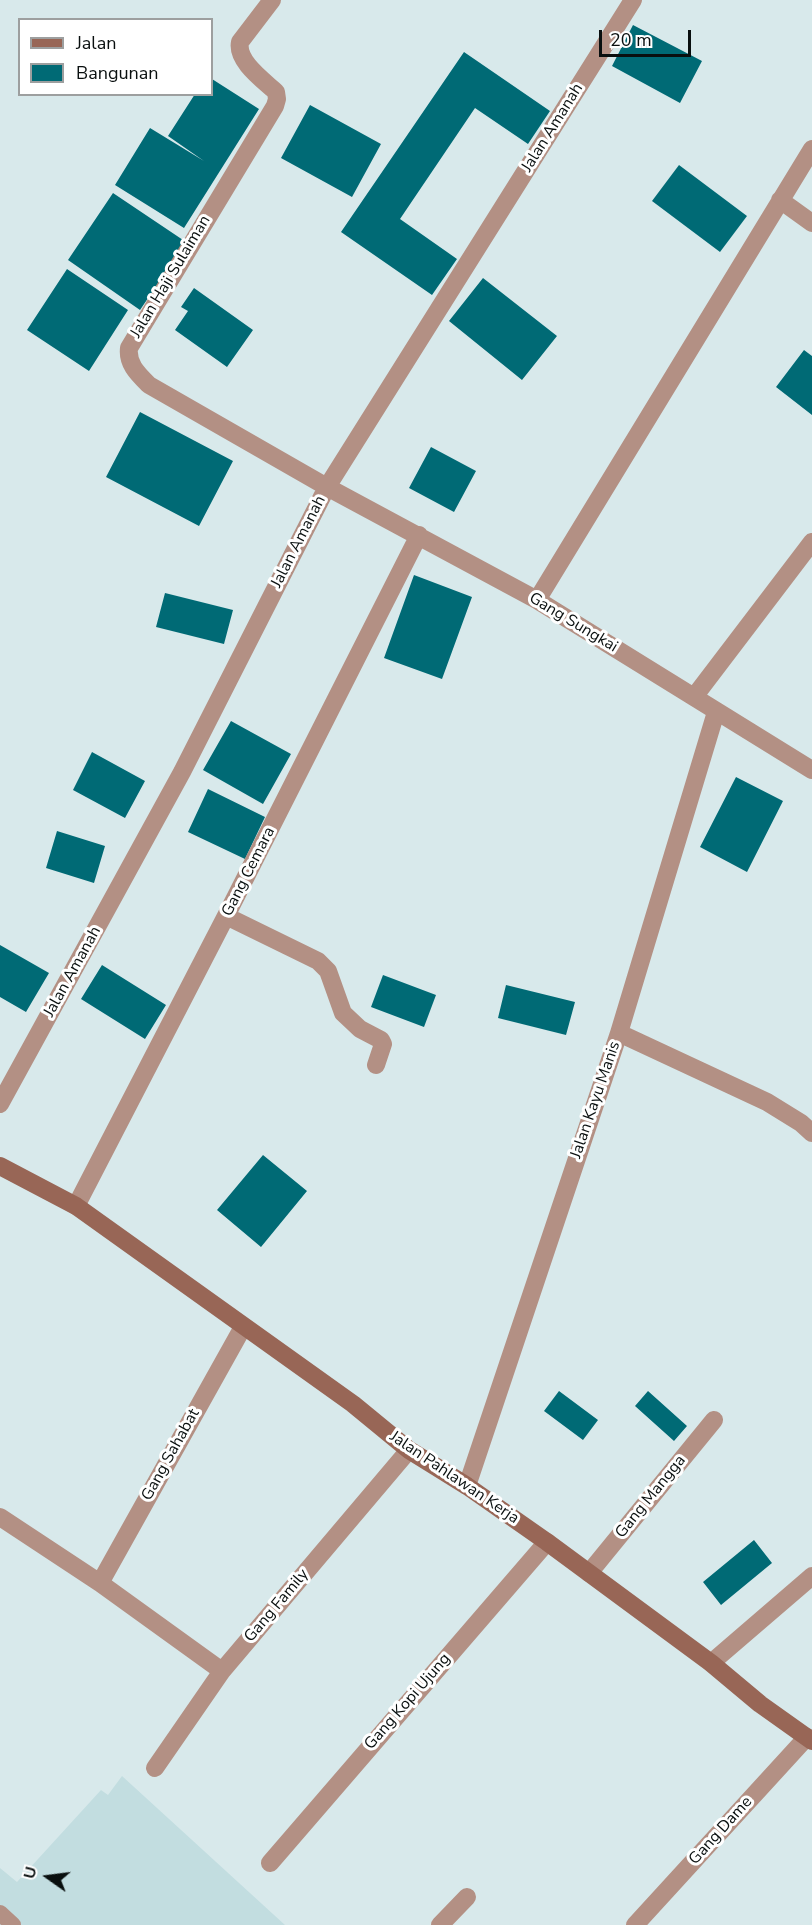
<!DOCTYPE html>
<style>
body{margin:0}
#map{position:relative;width:812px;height:1925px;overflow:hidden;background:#d8e9eb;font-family:"Nunito Sans",sans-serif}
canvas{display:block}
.legend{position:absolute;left:18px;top:18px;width:195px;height:78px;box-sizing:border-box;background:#fff;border:2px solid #9d9f9f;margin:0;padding:8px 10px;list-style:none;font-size:18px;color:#090f0f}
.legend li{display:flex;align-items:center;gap:12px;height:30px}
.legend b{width:30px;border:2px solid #9d9f9f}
.north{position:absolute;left:18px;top:1847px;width:60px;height:60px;-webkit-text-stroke:4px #fff;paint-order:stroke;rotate:284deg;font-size:16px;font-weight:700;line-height:24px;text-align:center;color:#090f0f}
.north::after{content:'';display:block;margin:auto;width:21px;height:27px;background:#090f0f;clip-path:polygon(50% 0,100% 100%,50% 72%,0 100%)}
.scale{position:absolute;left:599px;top:30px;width:92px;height:27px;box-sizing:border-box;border:3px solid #090f0f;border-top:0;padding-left:8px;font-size:18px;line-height:21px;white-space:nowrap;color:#090f0f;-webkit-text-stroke:4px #fff;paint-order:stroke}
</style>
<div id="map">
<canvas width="812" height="1925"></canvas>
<ul class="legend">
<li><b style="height:8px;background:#986656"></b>Jalan</li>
<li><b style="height:16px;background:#006a75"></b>Bangunan</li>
</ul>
<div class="north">U</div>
<div class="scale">20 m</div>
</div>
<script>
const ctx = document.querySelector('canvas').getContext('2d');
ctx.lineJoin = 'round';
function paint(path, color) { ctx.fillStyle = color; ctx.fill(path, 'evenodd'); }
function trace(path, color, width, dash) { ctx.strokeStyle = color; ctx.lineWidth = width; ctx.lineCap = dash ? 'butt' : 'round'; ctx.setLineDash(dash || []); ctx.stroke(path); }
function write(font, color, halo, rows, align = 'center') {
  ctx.font = font + ' "Nunito Sans",sans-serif'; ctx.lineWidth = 6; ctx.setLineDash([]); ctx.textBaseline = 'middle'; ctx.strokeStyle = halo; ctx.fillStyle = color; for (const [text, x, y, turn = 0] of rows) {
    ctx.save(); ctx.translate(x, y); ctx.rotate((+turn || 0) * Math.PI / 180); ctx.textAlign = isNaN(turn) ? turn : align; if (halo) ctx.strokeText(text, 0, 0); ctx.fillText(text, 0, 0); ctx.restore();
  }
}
paint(new Path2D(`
 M 122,1776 L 285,1925 L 0,1925 L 0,1868 L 17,1882 L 101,1790 L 108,1795 Z`), '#c2dde0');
paint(new Path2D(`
 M 633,25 L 702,61 L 680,103 L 612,66 Z
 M 464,52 L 550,111 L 528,144 L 475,108 L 400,219 L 457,259 L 432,295 L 341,232 Z
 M 212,79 L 259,109 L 184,228 L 115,185 L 150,128 L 204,161 L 168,136 L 195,94 L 212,94 Z
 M 310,105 L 381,144 L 352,197 L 281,158 Z
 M 679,165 L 747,216 L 720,252 L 652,201 Z
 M 113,193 L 186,242 L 140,310 L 68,260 Z
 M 67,269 L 128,310 L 89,371 L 27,330 Z
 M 483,278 L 557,336 L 522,380 L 449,321 Z
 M 194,288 L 253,330 L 227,367 L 175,330 L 188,311 L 181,307 Z
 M 804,350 L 812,356 L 812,415 L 776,387 Z
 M 140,412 L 233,461 L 199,526 L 106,477 Z
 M 431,447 L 476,471 L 454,512 L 409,488 Z
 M 414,575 L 472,597 L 442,679 L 384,658 Z
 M 165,593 L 233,610 L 224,644 L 156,627 Z
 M 231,721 L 291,754 L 263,804 L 203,770 Z
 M 92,752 L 145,781 L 125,818 L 73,790 Z
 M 736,777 L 783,801 L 747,872 L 700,847 Z
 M 208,789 L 265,817 L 245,859 L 188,832 Z
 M 57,831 L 105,846 L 94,883 L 46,868 Z
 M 0,945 L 49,973 L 26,1012 L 0,997 Z
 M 102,965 L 166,1005 L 145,1039 L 81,999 Z
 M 383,975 L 436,995 L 424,1027 L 371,1007 Z
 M 506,985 L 575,1002 L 566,1035 L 498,1018 Z
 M 263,1155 L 307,1191 L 261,1247 L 217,1210 Z
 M 559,1391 L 598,1420 L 583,1440 L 544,1411 Z
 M 648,1391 L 687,1426 L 674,1441 L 635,1406 Z
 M 754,1540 L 772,1563 L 721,1605 L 703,1582 Z`), '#006a75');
trace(new Path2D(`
 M 0,1913 L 13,1925`), '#b39084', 16);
trace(new Path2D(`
 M 272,0 L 240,42 C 236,61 263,80 276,92 L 277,99 L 275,106 L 129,348 C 127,364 138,374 149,385 L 327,487 L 537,600 L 812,770
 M 780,200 L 812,223
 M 537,600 L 812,149
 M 694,697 L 812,542
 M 226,916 L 318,961 L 328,971 L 343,1013 L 360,1029 L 381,1040 L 383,1044 L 376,1065
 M 619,1033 L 767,1102 L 801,1123 L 812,1133
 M 0,1104 L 182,772 L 327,487 L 633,0
 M 76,1206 L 226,916 L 419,535
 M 467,1486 L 619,1033 L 716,712
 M 0,1517 L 100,1583 L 222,1671
 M 589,1573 L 714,1420
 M 100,1583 L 243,1327
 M 711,1663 L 812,1576
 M 155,1768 L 222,1671 L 409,1450
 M 270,1863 L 547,1542
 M 440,1925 L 467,1897
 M 635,1925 L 807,1737`), '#b39084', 18);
trace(new Path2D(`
 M 0,1166 L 76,1206 L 353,1404 L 409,1450 L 467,1486 L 547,1542 L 711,1663 L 760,1704 L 812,1741`), '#986656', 18);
write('16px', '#090f0f', '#fff', [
 ["Jalan Amanah",553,128,-58],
 ["Jalan Haji Sulaiman",171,277,-59],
 ["Jalan Amanah",299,542,-63],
 ["Gang Sungkai",573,623,31],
 ["Gang Cemara",249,872,-63],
 ["Jalan Amanah",73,972,-61],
 ["Jalan Kayu Manis",596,1100,-71],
 ["Gang Sahabat",171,1455,-61],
 ["Jalan Pahlawan Kerja",454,1478,34],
 ["Gang Mangga",651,1497,-51],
 ["Gang Family",277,1606,-50],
 ["Gang Kopi Ujung",408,1702,-49],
 ["Gang Dame",721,1831,-48]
]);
</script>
